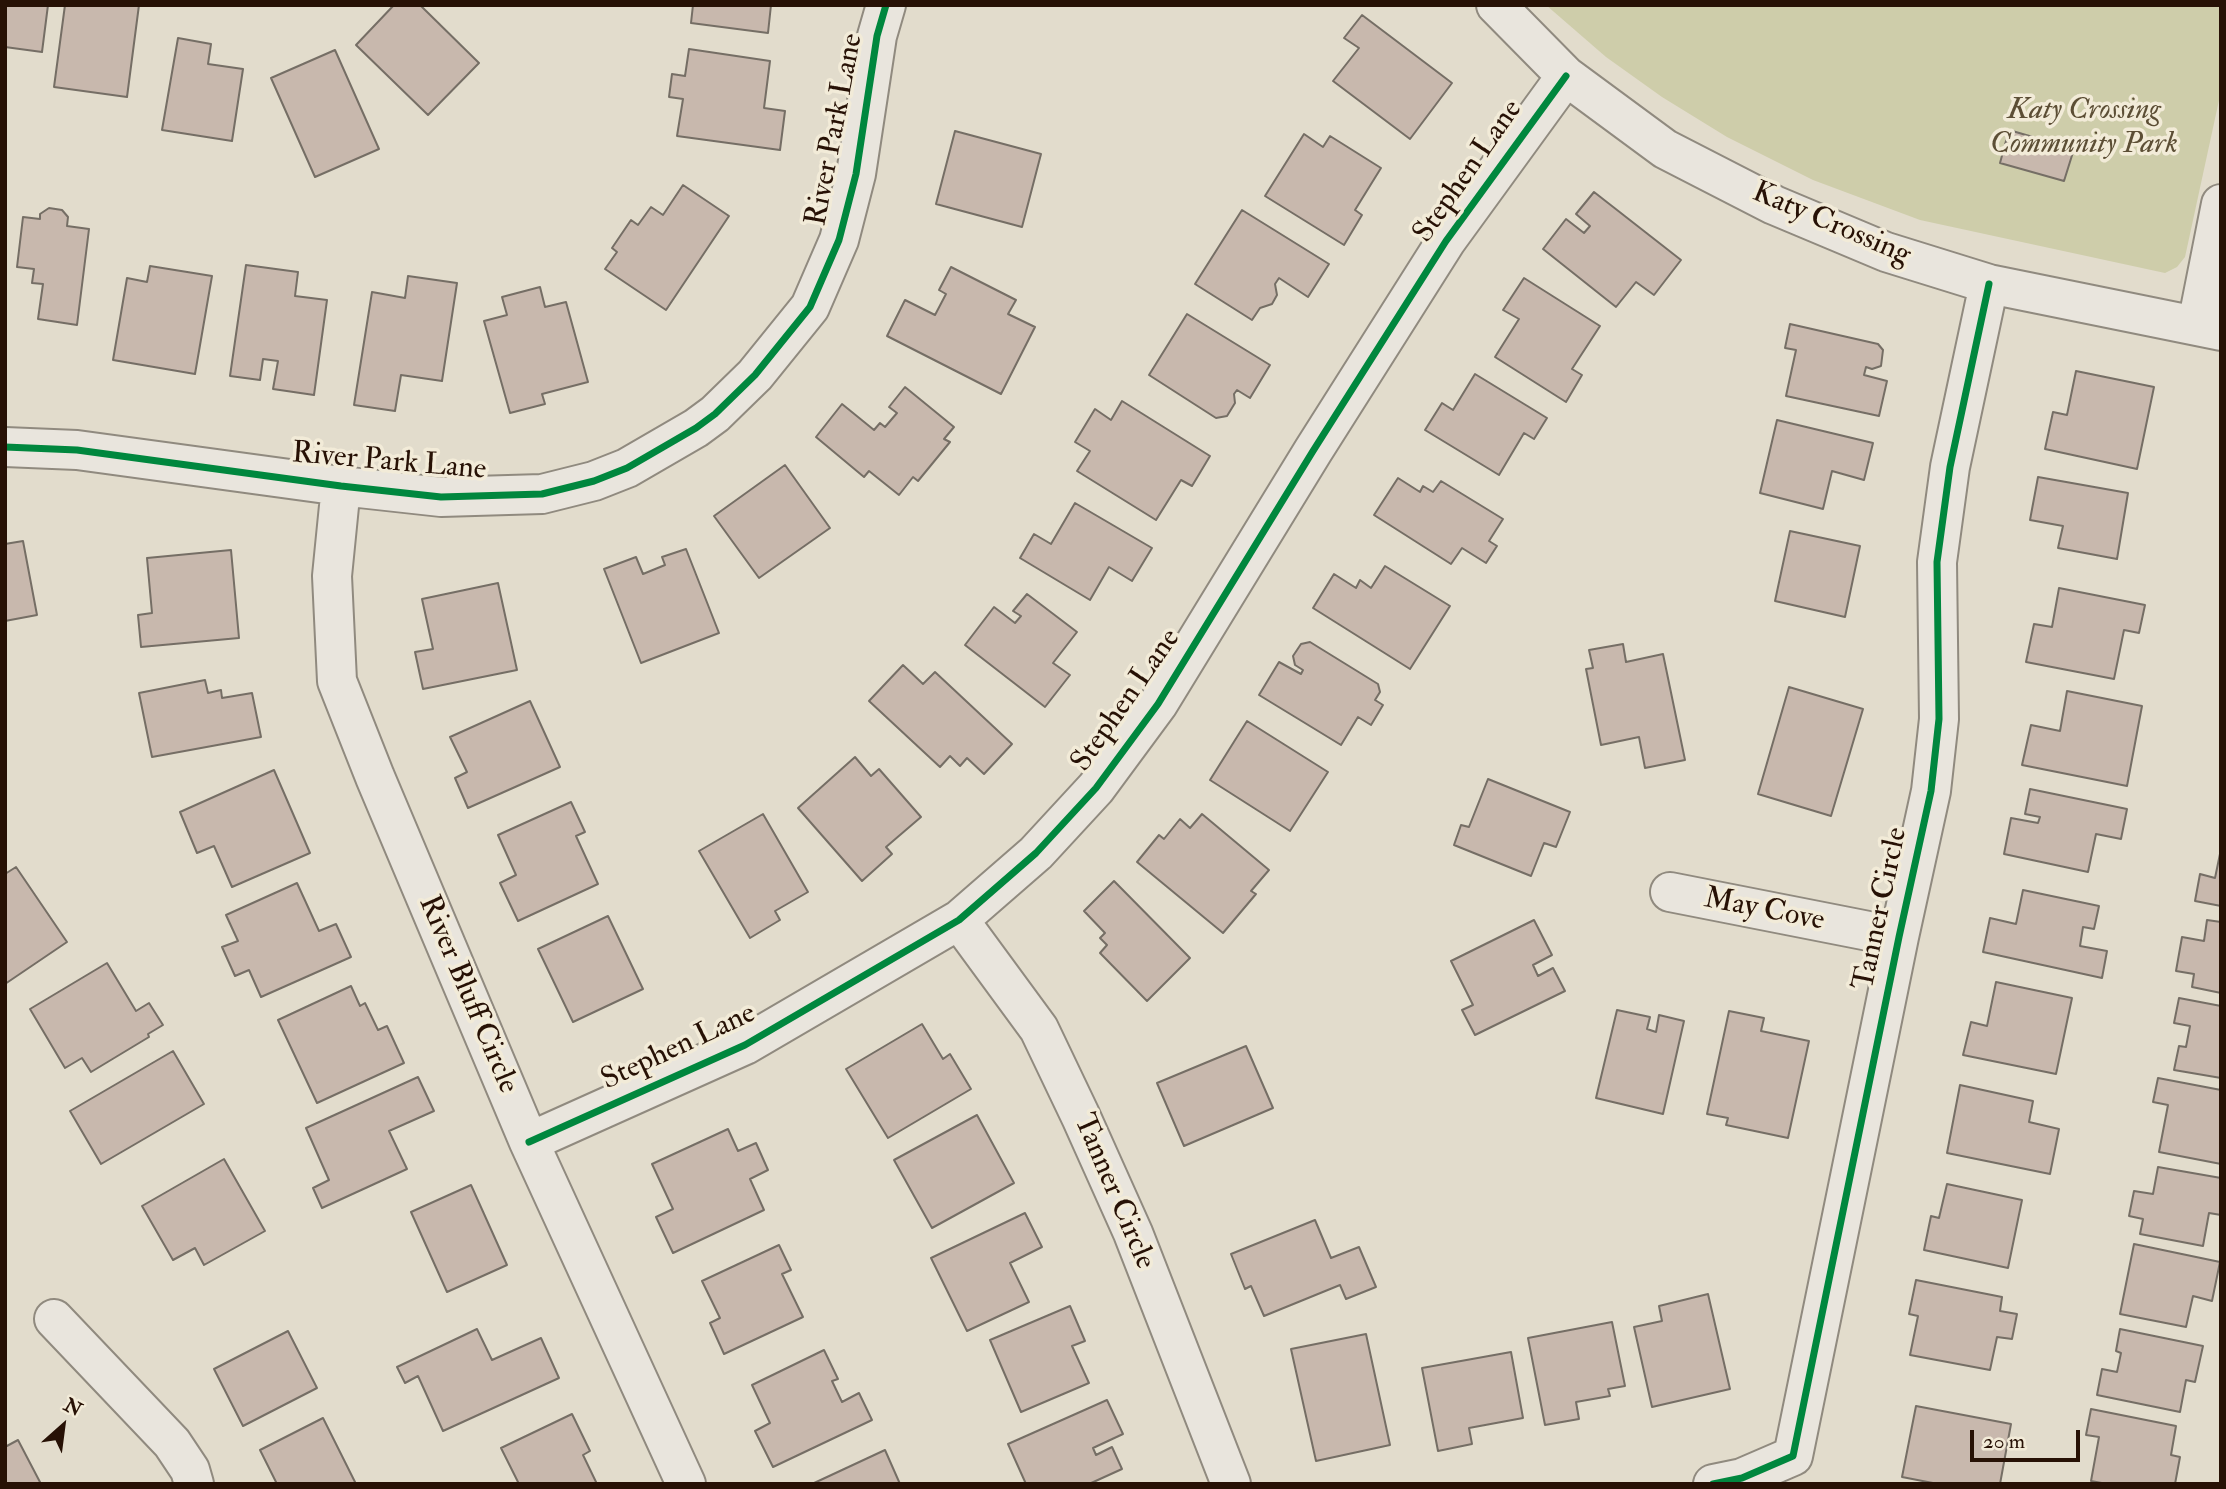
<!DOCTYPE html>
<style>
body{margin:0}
#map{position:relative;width:2226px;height:1489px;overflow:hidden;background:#e2dccc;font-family:"IM FELL Double Pica",serif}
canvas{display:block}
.frame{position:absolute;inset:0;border:7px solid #271105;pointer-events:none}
.north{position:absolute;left:28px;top:1391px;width:70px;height:70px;-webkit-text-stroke:5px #f2ebd8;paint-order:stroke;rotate:28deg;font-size:19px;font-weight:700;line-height:28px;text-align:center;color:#271105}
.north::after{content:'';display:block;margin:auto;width:24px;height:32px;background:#271105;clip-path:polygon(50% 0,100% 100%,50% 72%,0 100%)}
.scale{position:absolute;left:1970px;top:1430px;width:110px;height:32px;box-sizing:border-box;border:4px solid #271105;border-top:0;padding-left:9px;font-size:21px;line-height:24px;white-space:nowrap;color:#271105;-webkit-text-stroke:5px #f2ebd8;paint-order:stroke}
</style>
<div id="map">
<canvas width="2226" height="1489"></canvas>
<div class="frame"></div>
<div class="north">N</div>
<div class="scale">20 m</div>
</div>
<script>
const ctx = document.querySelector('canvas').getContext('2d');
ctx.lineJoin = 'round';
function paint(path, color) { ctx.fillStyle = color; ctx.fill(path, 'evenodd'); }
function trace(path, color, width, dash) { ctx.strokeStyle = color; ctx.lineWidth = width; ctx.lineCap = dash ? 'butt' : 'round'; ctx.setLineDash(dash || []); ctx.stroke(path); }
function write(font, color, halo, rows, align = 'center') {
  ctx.font = font + ' "IM FELL Double Pica",serif'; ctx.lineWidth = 7; ctx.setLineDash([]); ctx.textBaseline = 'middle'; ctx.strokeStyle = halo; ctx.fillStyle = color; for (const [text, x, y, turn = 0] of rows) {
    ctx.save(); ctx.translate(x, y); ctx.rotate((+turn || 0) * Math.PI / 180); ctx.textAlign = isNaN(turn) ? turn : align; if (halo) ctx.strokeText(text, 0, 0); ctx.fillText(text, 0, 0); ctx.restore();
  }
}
paint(new Path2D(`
 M 1546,5 L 2221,5 L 2221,91 L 2185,257 L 2177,267 L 2165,273 L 1920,220 L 1813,180 L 1727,137 L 1662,97 L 1606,57 Z`), '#cecdaa');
const building = new Path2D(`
 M 5,5 L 48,5 L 42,52 L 5,47 Z
 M 65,5 L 139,5 L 127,97 L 54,87 Z
 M 394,5 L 420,5 L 479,63 L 428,115 L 356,45 Z
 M 693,5 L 771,5 L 768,33 L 691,23 Z
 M 1362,15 L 1452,83 L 1410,139 L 1333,81 L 1359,48 L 1344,38 Z
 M 178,38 L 211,44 L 208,64 L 243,69 L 232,141 L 162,130 Z
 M 689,49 L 770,61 L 764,108 L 785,111 L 780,150 L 677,136 L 683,99 L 669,97 L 672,74 L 685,76 Z
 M 335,50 L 379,149 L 315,177 L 271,78 Z
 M 2009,130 L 2074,149 L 2064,181 L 2000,163 Z
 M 955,131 L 1041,154 L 1022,227 L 936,204 Z
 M 1304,134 L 1323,147 L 1330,136 L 1381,168 L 1355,210 L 1362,215 L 1344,245 L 1265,196 Z
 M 683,185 L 729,216 L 666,310 L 605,269 L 617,252 L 612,248 L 631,220 L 638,225 L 651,207 L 663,215 Z
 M 1594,192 L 1681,260 L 1654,295 L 1636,282 L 1616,307 L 1543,249 L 1566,219 L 1584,233 L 1590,226 L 1576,214 Z
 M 49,208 L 62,210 L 68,217 L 67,226 L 89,229 L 77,325 L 38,319 L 43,284 L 32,283 L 34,269 L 17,267 L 23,217 L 40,219 L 40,214 Z
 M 1242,210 L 1329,264 L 1308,297 L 1279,278 L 1275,284 L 1277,295 L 1272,304 L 1260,308 L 1252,320 L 1195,284 Z
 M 246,265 L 298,272 L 295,296 L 327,300 L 314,395 L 273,389 L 278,361 L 263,359 L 260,380 L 230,376 Z
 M 150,266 L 212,276 L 195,374 L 113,360 L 127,278 L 147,282 Z
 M 951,267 L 1016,300 L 1008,314 L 1035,327 L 1001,394 L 887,336 L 905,300 L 935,315 L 946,294 L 939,290 Z
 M 408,276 L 457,283 L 442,381 L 401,375 L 395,411 L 354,405 L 372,292 L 405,298 Z
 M 1524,278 L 1600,326 L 1572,369 L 1582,375 L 1566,402 L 1495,357 L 1519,319 L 1503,310 Z
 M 540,287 L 545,307 L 566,302 L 588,382 L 542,394 L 545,404 L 510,413 L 484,321 L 507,315 L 502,297 Z
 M 1187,314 L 1270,365 L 1250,398 L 1237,390 L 1234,394 L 1235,403 L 1227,416 L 1216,418 L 1149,375 Z
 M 1790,324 L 1878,344 L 1883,350 L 1881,366 L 1872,369 L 1866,367 L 1864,375 L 1887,381 L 1879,416 L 1786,396 L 1796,350 L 1785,348 Z
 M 2076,371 L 2154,387 L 2137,469 L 2045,449 L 2053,412 L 2067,415 Z
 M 1475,374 L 1547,418 L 1534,439 L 1524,433 L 1499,475 L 1425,430 L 1442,403 L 1453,410 Z
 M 905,387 L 954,427 L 944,439 L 950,442 L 918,481 L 913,477 L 899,495 L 869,471 L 864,477 L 816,437 L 842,404 L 874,430 L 880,423 L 885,427 L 897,413 L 889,407 Z
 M 1122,401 L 1210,456 L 1192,486 L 1181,480 L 1156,520 L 1077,471 L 1090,451 L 1075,442 L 1095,409 L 1111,420 Z
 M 1777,420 L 1873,443 L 1864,480 L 1832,471 L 1823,509 L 1760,493 Z
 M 785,465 L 830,528 L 759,578 L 714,516 Z
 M 2038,477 L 2128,493 L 2117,559 L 2058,548 L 2063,526 L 2030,520 Z
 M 1398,478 L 1420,492 L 1423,486 L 1433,492 L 1441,481 L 1503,519 L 1489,541 L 1497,546 L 1486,563 L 1462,548 L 1451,564 L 1374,515 Z
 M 1075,503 L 1152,548 L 1132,581 L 1109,567 L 1090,600 L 1020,558 L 1034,534 L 1051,544 Z
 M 1790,531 L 1860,546 L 1845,617 L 1775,601 Z
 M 23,541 L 37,615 L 5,621 L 5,544 Z
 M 686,549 L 719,633 L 641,663 L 604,569 L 636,557 L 643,574 L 665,565 L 662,557 Z
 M 231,550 L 239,638 L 141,647 L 138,615 L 152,613 L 147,558 Z
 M 1385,566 L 1450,606 L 1410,669 L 1313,608 L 1334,574 L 1356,588 L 1360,580 L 1371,588 Z
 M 498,583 L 517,670 L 423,689 L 415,652 L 433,649 L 422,599 Z
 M 2059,588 L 2145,605 L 2139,633 L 2124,630 L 2114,679 L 2026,662 L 2034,624 L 2052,627 Z
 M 1027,594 L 1077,632 L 1053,663 L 1070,675 L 1045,707 L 965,645 L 994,607 L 1015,623 L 1021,616 L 1013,611 Z
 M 1310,642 L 1378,684 L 1380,692 L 1375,700 L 1383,705 L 1371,725 L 1358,717 L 1341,745 L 1259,695 L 1279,662 L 1301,674 L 1303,670 L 1295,665 L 1293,656 L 1301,644 Z
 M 1623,644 L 1626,662 L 1663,654 L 1685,760 L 1645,768 L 1639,737 L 1601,745 L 1586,669 L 1593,668 L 1589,650 Z
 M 903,665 L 923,684 L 935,672 L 1012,744 L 984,774 L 967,758 L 960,766 L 950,756 L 940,767 L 869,701 Z
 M 205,680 L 208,693 L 221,690 L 222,698 L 252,693 L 261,737 L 152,757 L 139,693 Z
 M 1789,687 L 1863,709 L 1831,816 L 1758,794 Z
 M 2067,691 L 2142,706 L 2127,786 L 2022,765 L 2031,725 L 2060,731 Z
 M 530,701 L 560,767 L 468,808 L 455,778 L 467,772 L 450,737 Z
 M 1247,721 L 1328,772 L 1290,831 L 1210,780 Z
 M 855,757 L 871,776 L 879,769 L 921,817 L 886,847 L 892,854 L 862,881 L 798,808 Z
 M 274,770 L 310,853 L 232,887 L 214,846 L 197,853 L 180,812 Z
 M 1488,779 L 1570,812 L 1556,847 L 1544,843 L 1531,876 L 1454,845 L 1461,825 L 1469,827 Z
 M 2030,789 L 2127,809 L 2121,839 L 2096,834 L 2088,872 L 2004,854 L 2011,818 L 2038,823 L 2040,817 L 2025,814 Z
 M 571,802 L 585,832 L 576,836 L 598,884 L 518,921 L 500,883 L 516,875 L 498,835 Z
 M 763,814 L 808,892 L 775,911 L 780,920 L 750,938 L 699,851 Z
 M 1202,814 L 1269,870 L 1251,891 L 1256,894 L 1223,933 L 1137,862 L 1159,835 L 1164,839 L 1180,819 L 1190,828 Z
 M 2221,849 L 2221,906 L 2195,901 L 2200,874 L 2215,878 Z
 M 16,867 L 67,942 L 5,984 L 5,874 Z
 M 1114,881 L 1190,958 L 1147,1001 L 1100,953 L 1107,945 L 1100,938 L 1105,933 L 1084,911 Z
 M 297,883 L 319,931 L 336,924 L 351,957 L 261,997 L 249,970 L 235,976 L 222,947 L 238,941 L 226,915 Z
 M 2023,890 L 2099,906 L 2094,929 L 2083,927 L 2080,946 L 2107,951 L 2102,978 L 1983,952 L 1990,918 L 2016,924 Z
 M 608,916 L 643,989 L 573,1022 L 538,949 Z
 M 1534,920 L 1552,955 L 1533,965 L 1538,976 L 1553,968 L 1565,991 L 1475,1035 L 1462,1010 L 1473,1005 L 1451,961 Z
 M 2207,920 L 2221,922 L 2221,993 L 2192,987 L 2194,974 L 2176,971 L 2182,937 L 2204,941 Z
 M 107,963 L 136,1011 L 149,1003 L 163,1025 L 148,1034 L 149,1037 L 91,1072 L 82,1058 L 65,1068 L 30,1009 Z
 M 1996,982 L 2072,998 L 2056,1074 L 1963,1055 L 1971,1022 L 1987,1026 Z
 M 351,986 L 360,1006 L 365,1003 L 378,1030 L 387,1026 L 404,1063 L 317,1103 L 278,1020 Z
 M 2179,998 L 2221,1006 L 2221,1078 L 2174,1070 L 2179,1046 L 2186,1047 L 2190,1026 L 2174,1023 Z
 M 1617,1010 L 1650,1017 L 1647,1029 L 1656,1032 L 1659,1015 L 1684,1021 L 1663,1114 L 1596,1098 Z
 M 1729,1011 L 1764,1018 L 1761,1031 L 1809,1041 L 1788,1138 L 1726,1125 L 1728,1118 L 1707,1114 Z
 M 922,1024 L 943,1059 L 950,1054 L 971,1089 L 888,1138 L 846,1069 Z
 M 1246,1046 L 1273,1108 L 1184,1146 L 1157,1083 Z
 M 173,1051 L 204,1104 L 101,1164 L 70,1111 Z
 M 418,1077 L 434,1111 L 389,1131 L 407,1169 L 322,1208 L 313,1188 L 329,1180 L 306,1128 Z
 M 2158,1078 L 2221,1090 L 2221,1164 L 2159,1152 L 2168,1105 L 2153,1102 Z
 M 1960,1085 L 2033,1101 L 2029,1122 L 2059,1129 L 2050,1174 L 1947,1153 Z
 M 977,1115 L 1014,1183 L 932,1228 L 894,1160 Z
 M 728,1129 L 738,1151 L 756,1143 L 768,1170 L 750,1179 L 764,1210 L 673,1253 L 656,1217 L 673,1209 L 652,1164 Z
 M 224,1159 L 265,1231 L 204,1265 L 195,1248 L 173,1260 L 142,1206 Z
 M 2158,1167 L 2221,1178 L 2221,1215 L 2209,1213 L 2203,1246 L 2140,1234 L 2143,1219 L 2129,1216 L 2134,1191 L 2153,1194 Z
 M 1947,1184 L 2022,1200 L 2008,1268 L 1924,1250 L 1931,1216 L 1939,1218 Z
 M 471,1185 L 507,1265 L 447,1292 L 411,1212 Z
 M 1025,1213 L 1042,1247 L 1010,1263 L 1029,1302 L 967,1331 L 931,1258 Z
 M 1315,1220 L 1331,1258 L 1359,1247 L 1376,1287 L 1346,1299 L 1340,1285 L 1264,1316 L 1251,1286 L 1245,1289 L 1231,1254 Z
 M 2134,1244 L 2220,1262 L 2212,1301 L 2193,1296 L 2186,1327 L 2120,1314 Z
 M 779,1245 L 791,1270 L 782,1274 L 803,1317 L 724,1354 L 710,1323 L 720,1318 L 702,1281 Z
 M 1916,1280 L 2002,1297 L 2000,1311 L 2017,1314 L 2012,1339 L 1997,1337 L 1990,1370 L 1910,1355 L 1918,1316 L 1909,1314 Z
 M 1708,1294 L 1730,1389 L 1652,1407 L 1634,1327 L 1662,1321 L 1659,1306 Z
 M 1070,1306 L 1085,1341 L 1072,1346 L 1089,1383 L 1021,1412 L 990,1340 Z
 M 1612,1322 L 1625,1386 L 1608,1389 L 1610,1396 L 1576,1402 L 1579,1419 L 1545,1425 L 1528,1338 Z
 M 477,1329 L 492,1360 L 541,1338 L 559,1378 L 443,1431 L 418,1376 L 405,1383 L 397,1367 Z
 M 2120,1329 L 2203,1346 L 2195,1382 L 2186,1380 L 2180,1412 L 2097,1395 L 2102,1369 L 2117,1372 L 2121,1353 L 2116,1351 Z
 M 288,1331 L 317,1388 L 243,1426 L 214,1369 Z
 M 1366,1334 L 1390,1445 L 1316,1461 L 1291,1349 Z
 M 824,1350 L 838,1379 L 832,1381 L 842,1402 L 859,1393 L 872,1420 L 773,1467 L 755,1431 L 770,1423 L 752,1385 Z
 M 1511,1352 L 1523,1418 L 1469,1428 L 1472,1444 L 1438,1451 L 1422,1368 Z
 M 1107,1400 L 1123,1434 L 1093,1448 L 1096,1455 L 1112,1447 L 1122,1469 L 1089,1484 L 1026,1484 L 1008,1444 Z
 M 1916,1406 L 2011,1424 L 2000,1484 L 1938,1484 L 1902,1477 Z
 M 2091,1409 L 2176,1426 L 2171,1455 L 2180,1457 L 2175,1484 L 2107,1484 L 2091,1481 L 2099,1437 L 2086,1435 Z
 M 572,1414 L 590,1451 L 583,1455 L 597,1484 L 519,1484 L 501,1448 Z
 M 323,1418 L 356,1484 L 277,1484 L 260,1450 Z
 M 18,1440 L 41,1484 L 5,1484 L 5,1447 Z
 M 885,1450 L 900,1484 L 812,1484 Z`);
paint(building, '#c8b8ad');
trace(building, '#756e65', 2);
const street = new Path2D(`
 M 1496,5 L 1566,76 L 1665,149 L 1774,205 L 1886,252 L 1989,284 L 2221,331
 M 2197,325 L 2221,204
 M 5,447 L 77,450 L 341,486 L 441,497 L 542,494 L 594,481 L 627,468 L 696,428 L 715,414 L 755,375 L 810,307 L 839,240 L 856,174 L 877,36 L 886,5
 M 341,486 L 332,576 L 337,681 L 375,777 L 529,1142 L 686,1484
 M 1670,892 L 1899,937
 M 959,920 L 1039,1029 L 1081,1117 L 1133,1233 L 1231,1484
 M 529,1142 L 745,1045 L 959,920 L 1036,853 L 1096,788 L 1158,704 L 1313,451 L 1446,241 L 1566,76
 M 54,1319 L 172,1443 L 190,1470 L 194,1484
 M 1713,1484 L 1742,1478 L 1793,1456 L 1899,937 L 1931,791 L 1939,719 L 1937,562 L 1950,467 L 1989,284`);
trace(street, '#908a7f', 42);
trace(street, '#e9e5dd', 38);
trace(new Path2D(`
 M 5,447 L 77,450 L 341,486 L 441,497 L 542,494 L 594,481 L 627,468 L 696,428 L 715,414 L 755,375 L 810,307 L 839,240 L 856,174 L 877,36 L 886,5
 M 529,1142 L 745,1045 L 959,920 L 1036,853 L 1096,788 L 1158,704 L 1313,451 L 1446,241 L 1566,76
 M 1713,1484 L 1742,1478 L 1793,1456 L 1899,937 L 1931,791 L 1939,719 L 1937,562 L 1950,467 L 1989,284`), '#00873e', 7);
write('italic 30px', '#5c4e35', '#f2ebd8', [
 ["Katy Crossing",2084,112],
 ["Community Park",2084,146]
]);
write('30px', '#271105', '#f2ebd8', [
 ["River Park Lane",836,130,-79],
 ["Stephen Lane",1469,172,-55],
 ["Katy Crossing",1831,225,23],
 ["River Park Lane",389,463,5],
 ["Stephen Lane",1127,701,-55],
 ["Tanner Circle",1882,909,-78],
 ["May Cove",1764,911,11],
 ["River Bluff Circle",467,995,67],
 ["Stephen Lane",679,1048,-25],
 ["Tanner Circle",1113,1192,67]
]);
</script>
